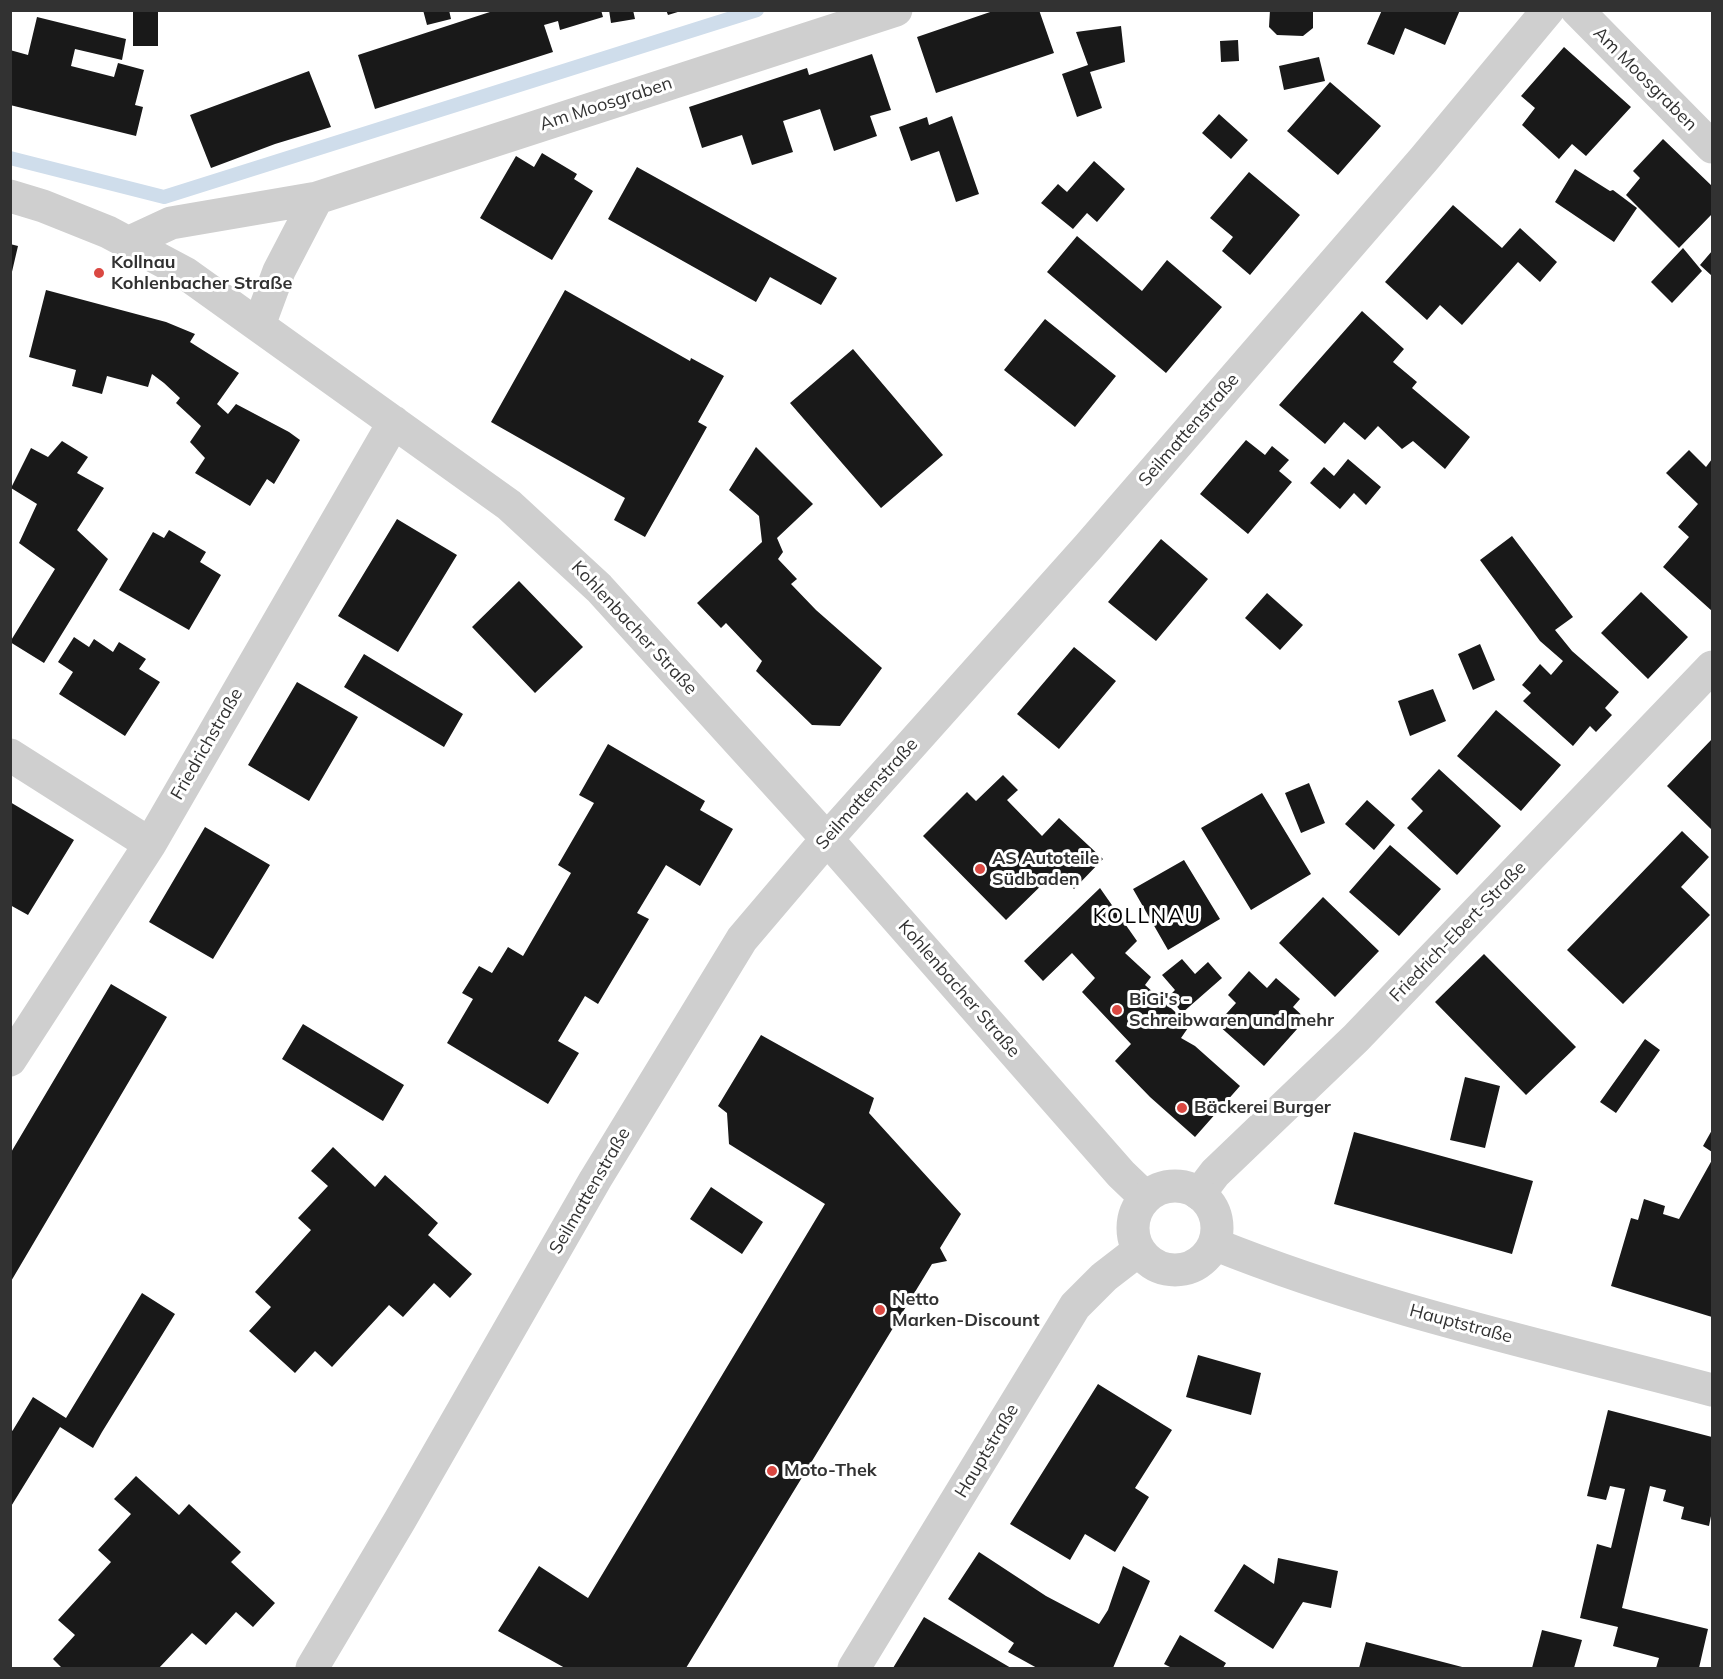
<!DOCTYPE html>
<meta charset="utf-8">
<style>
body{margin:0}
#map{position:relative;width:1723px;height:1679px;overflow:hidden;background:#fff;font-family:Mulish,sans-serif}
canvas{display:block}
.frame{position:absolute;inset:0;border:12px solid #323232;pointer-events:none}
</style>
<div id="map">
<canvas width="1723" height="1679"></canvas>
<div class="frame"></div>
</div>
<script>
const ctx = document.querySelector('canvas').getContext('2d');
ctx.lineJoin = 'round';
function trace(path, color, width, dash) { ctx.strokeStyle = color; ctx.lineWidth = width; ctx.lineCap = dash ? 'butt' : 'round'; ctx.setLineDash(dash || []); ctx.stroke(path); }
function paint(path, color) { ctx.fillStyle = color; ctx.fill(path, 'evenodd'); }
function write(font, color, halo, rows, align = 'center') {
  ctx.font = font + ' Mulish,sans-serif'; ctx.lineWidth = 6; ctx.setLineDash([]); ctx.textBaseline = 'middle'; ctx.strokeStyle = halo; ctx.fillStyle = color; for (const [text, x, y, turn = 0] of rows) {
    ctx.save(); ctx.translate(x, y); ctx.rotate((+turn || 0) * Math.PI / 180); ctx.textAlign = isNaN(turn) ? turn : align; if (halo) ctx.strokeText(text, 0, 0); ctx.fillText(text, 0, 0); ctx.restore();
  }
}
trace(new Path2D(`
 M 10,158 L 164,197 L 757,10`), '#cfddeb', 14);
paint(new Path2D(`
 M 133,10 L 158,10 L 158,46 L 133,46 Z
 M 423,10 L 449,10 L 451,19 L 427,25 Z
 M 496,10 L 601,10 L 603,17 L 560,30 L 558,21 L 544,25 L 553,52 L 375,109 L 358,55 Z
 M 609,10 L 633,10 L 635,19 L 611,23 Z
 M 666,10 L 681,10 L 681,11 L 668,15 Z
 M 996,10 L 1039,10 L 1054,53 L 936,93 L 917,37 Z
 M 1270,10 L 1313,10 L 1313,28 L 1303,36 L 1277,35 L 1269,27 Z
 M 1382,10 L 1460,10 L 1445,45 L 1405,28 L 1394,55 L 1367,44 Z
 M 37,17 L 126,39 L 122,60 L 75,49 L 71,66 L 114,77 L 118,63 L 144,70 L 135,105 L 143,107 L 136,136 L 10,105 L 10,50 L 28,55 Z
 M 1121,26 L 1125,62 L 1090,72 L 1102,108 L 1077,117 L 1062,74 L 1088,65 L 1076,32 Z
 M 1238,40 L 1239,61 L 1221,62 L 1220,41 Z
 M 1564,47 L 1631,107 L 1586,156 L 1572,144 L 1559,159 L 1522,125 L 1535,108 L 1521,96 Z
 M 872,54 L 891,110 L 870,116 L 877,136 L 834,151 L 820,109 L 783,121 L 793,152 L 752,165 L 742,135 L 702,148 L 689,107 L 807,68 L 809,75 Z
 M 1319,57 L 1325,81 L 1284,90 L 1279,66 Z
 M 309,71 L 331,127 L 275,144 L 211,168 L 190,115 Z
 M 1330,82 L 1381,126 L 1338,175 L 1287,131 Z
 M 1219,114 L 1248,140 L 1231,159 L 1202,133 Z
 M 952,116 L 979,194 L 956,202 L 939,151 L 911,161 L 899,127 L 927,117 L 929,125 Z
 M 1663,139 L 1712,186 L 1712,214 L 1679,248 L 1626,195 L 1640,178 L 1633,171 Z
 M 542,153 L 577,174 L 574,179 L 593,191 L 552,260 L 480,218 L 516,156 L 534,167 Z
 M 1094,161 L 1125,189 L 1097,222 L 1087,213 L 1073,229 L 1041,203 L 1058,184 L 1067,192 Z
 M 637,167 L 837,278 L 821,305 L 770,277 L 756,302 L 608,219 Z
 M 1575,169 L 1610,191 L 1613,190 L 1637,208 L 1614,242 L 1555,202 Z
 M 1249,172 L 1300,215 L 1250,275 L 1222,251 L 1233,237 L 1210,218 Z
 M 1453,205 L 1502,248 L 1520,228 L 1557,262 L 1540,282 L 1518,262 L 1462,325 L 1440,305 L 1427,320 L 1385,282 Z
 M 1077,236 L 1142,291 L 1167,260 L 1222,307 L 1166,373 L 1047,272 Z
 M 10,244 L 18,246 L 11,276 L 10,276 Z
 M 1683,248 L 1702,271 L 1672,303 L 1651,282 Z
 M 1712,251 L 1712,276 L 1700,265 Z
 M 46,290 L 166,322 L 195,334 L 190,342 L 239,373 L 217,404 L 228,414 L 236,404 L 289,432 L 300,440 L 274,484 L 267,479 L 250,506 L 195,473 L 205,458 L 190,442 L 201,426 L 176,403 L 180,398 L 164,383 L 152,374 L 148,387 L 107,376 L 102,394 L 72,386 L 76,370 L 29,357 Z
 M 565,290 L 690,361 L 691,358 L 724,376 L 698,422 L 707,427 L 645,537 L 614,520 L 625,498 L 491,422 Z
 M 1362,311 L 1404,349 L 1393,362 L 1417,382 L 1412,388 L 1470,437 L 1445,469 L 1413,441 L 1402,449 L 1378,426 L 1365,440 L 1344,422 L 1325,444 L 1279,405 Z
 M 1045,319 L 1116,376 L 1075,427 L 1004,370 Z
 M 853,349 L 943,455 L 881,508 L 790,403 Z
 M 1246,440 L 1265,455 L 1272,446 L 1289,460 L 1279,471 L 1292,482 L 1248,534 L 1200,494 Z
 M 62,441 L 88,457 L 77,473 L 104,488 L 77,530 L 108,559 L 44,663 L 10,642 L 55,569 L 19,543 L 37,504 L 11,488 L 31,448 L 48,457 Z
 M 756,447 L 813,504 L 777,538 L 783,552 L 778,559 L 797,579 L 791,584 L 816,610 L 882,668 L 840,726 L 812,725 L 756,671 L 762,661 L 726,623 L 721,628 L 697,603 L 762,542 L 759,516 L 729,490 Z
 M 1689,450 L 1706,467 L 1712,459 L 1712,611 L 1663,567 L 1689,537 L 1678,527 L 1698,504 L 1666,473 Z
 M 1348,459 L 1381,487 L 1366,505 L 1354,493 L 1340,509 L 1310,483 L 1324,467 L 1334,476 Z
 M 397,519 L 457,555 L 398,652 L 338,616 Z
 M 169,530 L 206,552 L 200,562 L 221,575 L 189,630 L 119,590 L 153,532 L 164,538 Z
 M 1512,536 L 1573,617 L 1555,630 L 1572,651 L 1619,692 L 1605,708 L 1612,715 L 1596,732 L 1590,726 L 1573,746 L 1523,701 L 1531,693 L 1522,685 L 1540,664 L 1551,675 L 1563,661 L 1540,641 L 1480,560 Z
 M 1161,539 L 1208,579 L 1156,641 L 1108,602 Z
 M 519,581 L 583,647 L 535,693 L 472,627 Z
 M 1641,592 L 1688,637 L 1648,679 L 1601,633 Z
 M 1267,593 L 1303,625 L 1280,650 L 1245,618 Z
 M 74,637 L 89,647 L 94,639 L 113,652 L 119,642 L 146,659 L 139,669 L 160,682 L 125,736 L 59,694 L 73,672 L 58,662 Z
 M 1480,644 L 1495,680 L 1473,690 L 1458,654 Z
 M 1074,647 L 1116,681 L 1059,749 L 1017,714 Z
 M 364,654 L 463,714 L 444,747 L 344,687 Z
 M 297,682 L 358,717 L 309,801 L 248,765 Z
 M 1433,689 L 1446,721 L 1410,736 L 1398,701 Z
 M 1496,710 L 1561,765 L 1521,811 L 1457,756 Z
 M 1712,739 L 1712,830 L 1667,786 Z
 M 608,744 L 705,801 L 700,810 L 733,829 L 700,886 L 666,865 L 637,913 L 649,919 L 598,1004 L 585,996 L 558,1041 L 579,1053 L 548,1104 L 447,1043 L 473,999 L 462,993 L 479,966 L 492,973 L 508,947 L 523,956 L 571,873 L 558,865 L 594,803 L 579,795 Z
 M 1439,769 L 1501,826 L 1457,875 L 1407,828 L 1423,811 L 1411,799 Z
 M 1003,775 L 1018,790 L 1007,800 L 1042,836 L 1059,818 L 1103,859 L 1074,889 L 1056,871 L 1006,920 L 923,836 L 967,792 L 976,801 Z
 M 1309,783 L 1325,823 L 1301,833 L 1285,793 Z
 M 1262,793 L 1311,874 L 1251,910 L 1201,828 Z
 M 1367,800 L 1395,825 L 1374,850 L 1345,824 Z
 M 10,802 L 74,840 L 28,915 L 10,905 Z
 M 205,827 L 270,865 L 213,959 L 149,922 Z
 M 1682,831 L 1709,857 L 1681,887 L 1710,915 L 1623,1004 L 1567,950 Z
 M 1390,845 L 1441,889 L 1399,936 L 1349,892 Z
 M 1184,860 L 1220,919 L 1168,950 L 1133,889 Z
 M 1100,888 L 1137,941 L 1125,953 L 1151,977 L 1145,985 L 1190,1025 L 1181,1038 L 1195,1046 L 1240,1086 L 1195,1137 L 1150,1097 L 1115,1061 L 1131,1044 L 1082,992 L 1095,978 L 1072,953 L 1043,981 L 1024,961 Z
 M 1323,897 L 1379,951 L 1335,997 L 1279,943 Z
 M 1484,954 L 1576,1047 L 1526,1095 L 1435,1002 Z
 M 1182,959 L 1195,974 L 1208,962 L 1222,978 L 1182,1013 L 1169,996 L 1175,990 L 1162,975 Z
 M 1249,971 L 1267,988 L 1276,978 L 1300,999 L 1293,1007 L 1306,1019 L 1264,1066 L 1217,1024 L 1236,1003 L 1228,995 Z
 M 111,984 L 167,1017 L 10,1283 L 10,1154 Z
 M 303,1024 L 404,1085 L 383,1121 L 282,1059 Z
 M 761,1035 L 874,1098 L 869,1113 L 961,1214 L 940,1248 L 947,1261 L 932,1264 L 686,1668 L 565,1668 L 498,1631 L 539,1566 L 588,1598 L 825,1204 L 729,1144 L 727,1113 L 718,1106 Z
 M 1645,1039 L 1660,1050 L 1616,1113 L 1600,1102 Z
 M 1465,1077 L 1500,1086 L 1485,1148 L 1450,1140 Z
 M 1712,1130 L 1712,1152 L 1703,1146 Z
 M 1354,1132 L 1533,1181 L 1512,1254 L 1334,1204 Z
 M 333,1147 L 375,1187 L 385,1175 L 438,1223 L 428,1235 L 472,1274 L 450,1298 L 434,1283 L 403,1317 L 389,1305 L 332,1367 L 315,1351 L 295,1373 L 249,1331 L 271,1307 L 255,1292 L 311,1230 L 298,1218 L 328,1186 L 311,1171 Z
 M 1712,1160 L 1712,1317 L 1611,1286 L 1631,1218 L 1638,1220 L 1644,1199 L 1665,1206 L 1663,1214 L 1679,1219 Z
 M 711,1187 L 763,1222 L 742,1254 L 690,1219 Z
 M 142,1293 L 175,1314 L 102,1432 L 93,1448 L 60,1427 L 10,1508 L 10,1433 L 13,1430 L 33,1397 L 66,1418 Z
 M 1198,1355 L 1261,1373 L 1251,1415 L 1186,1397 Z
 M 1098,1384 L 1172,1430 L 1135,1488 L 1149,1497 L 1115,1552 L 1085,1534 L 1070,1560 L 1010,1524 Z
 M 1608,1410 L 1712,1437 L 1712,1511 L 1709,1526 L 1681,1519 L 1684,1507 L 1663,1501 L 1666,1490 L 1650,1486 L 1622,1608 L 1708,1629 L 1699,1668 L 1656,1668 L 1659,1658 L 1613,1646 L 1618,1627 L 1580,1618 L 1597,1544 L 1611,1548 L 1625,1489 L 1610,1486 L 1606,1500 L 1587,1496 Z
 M 136,1476 L 179,1515 L 189,1504 L 241,1552 L 231,1562 L 275,1603 L 253,1627 L 236,1612 L 206,1645 L 192,1633 L 159,1668 L 62,1668 L 53,1659 L 75,1635 L 58,1620 L 111,1562 L 98,1550 L 131,1514 L 114,1499 Z
 M 979,1552 L 1046,1596 L 1099,1624 L 1108,1610 L 1123,1566 L 1150,1581 L 1113,1668 L 1037,1668 L 1008,1652 L 1014,1643 L 948,1599 Z
 M 1278,1558 L 1338,1571 L 1331,1608 L 1303,1602 L 1273,1649 L 1214,1611 L 1244,1564 L 1274,1584 Z
 M 924,1617 L 1011,1668 L 893,1668 Z
 M 1542,1630 L 1582,1640 L 1574,1668 L 1532,1668 Z
 M 1180,1635 L 1226,1663 L 1223,1668 L 1172,1668 L 1164,1664 Z
 M 1366,1642 L 1466,1668 L 1359,1668 Z`), '#191919');
trace(new Path2D(`
 M 1577,10 L 1712,147
 M 10,196 L 43,206 L 108,232 L 185,273 L 509,505 L 599,588 L 827,839 L 1121,1174 L 1145,1197
 M 130,242 L 171,223 L 317,198 L 896,10
 M 259,325 L 279,271 L 317,198
 M 10,755 L 150,844
 M 10,1060 L 150,844 L 394,422
 M 1199,1194 L 1215,1173 L 1356,1038 L 1712,667
 M 312,1668 L 400,1520 L 595,1180 L 742,939 L 827,839 L 1088,547 L 1424,159 L 1548,10`), '#cfcfcf', 33);
trace(new Path2D(`
 M1133 1228a42 42 0 1 1 84 0a42 42 0 1 1-84 0Z
 M 1214,1244 C 1375,1309 1546,1346 1712,1390
 M 854,1668 L 1075,1306 L 1104,1277 L 1139,1250`), '#cfcfcf', 33);
for (const [x, y, r, color] of [
 [99,273,6,"#da4842"],
 [980,869,6,"#da4842"],
 [1117,1010,6,"#da4842"],
 [1182,1108,6,"#da4842"],
 [880,1310,6,"#da4842"],
 [772,1471,6,"#da4842"]
]) { const dot = new Path2D(); dot.arc(x, y, r, 0, 2 * Math.PI); ctx.fillStyle = color; ctx.fill(dot); trace(dot, '#fff', 2); }
write('18px', '#323232', '#fff', [
 ["Am Moosgraben",1645,79,45],
 ["Am Moosgraben",606,104,-18],
 ["Seilmattenstraße",1189,430,-49],
 ["Kohlenbacher Straße",634,628,47],
 ["Friedrichstraße",207,744,-60],
 ["Seilmattenstraße",867,794,-48],
 ["Friedrich-Ebert-Straße",1458,932,-46],
 ["Kohlenbacher Straße",959,989,49],
 ["Seilmattenstraße",590,1191,-60],
 ["Hauptstraße",1461,1324,15],
 ["Hauptstraße",987,1451,-59]
]);
write('bold 18px', '#323232', '#fff', [
 ["Kollnau",111,263],
 ["Kohlenbacher Straße",111,284],
 ["AS Autoteile",992,859],
 ["Südbaden",992,880],
 ["BiGi's -",1129,1000],
 ["Schreibwaren und mehr",1129,1021],
 ["Bäckerei Burger",1194,1108],
 ["Netto",892,1300],
 ["Marken-Discount",892,1321],
 ["Moto-Thek",784,1471]
], 'left');
ctx.letterSpacing = '1.5px';
write('21px', '#000', '#fff', [
 ["KOLLNAU",1147,917]
]);
ctx.letterSpacing = '0px';
</script>
